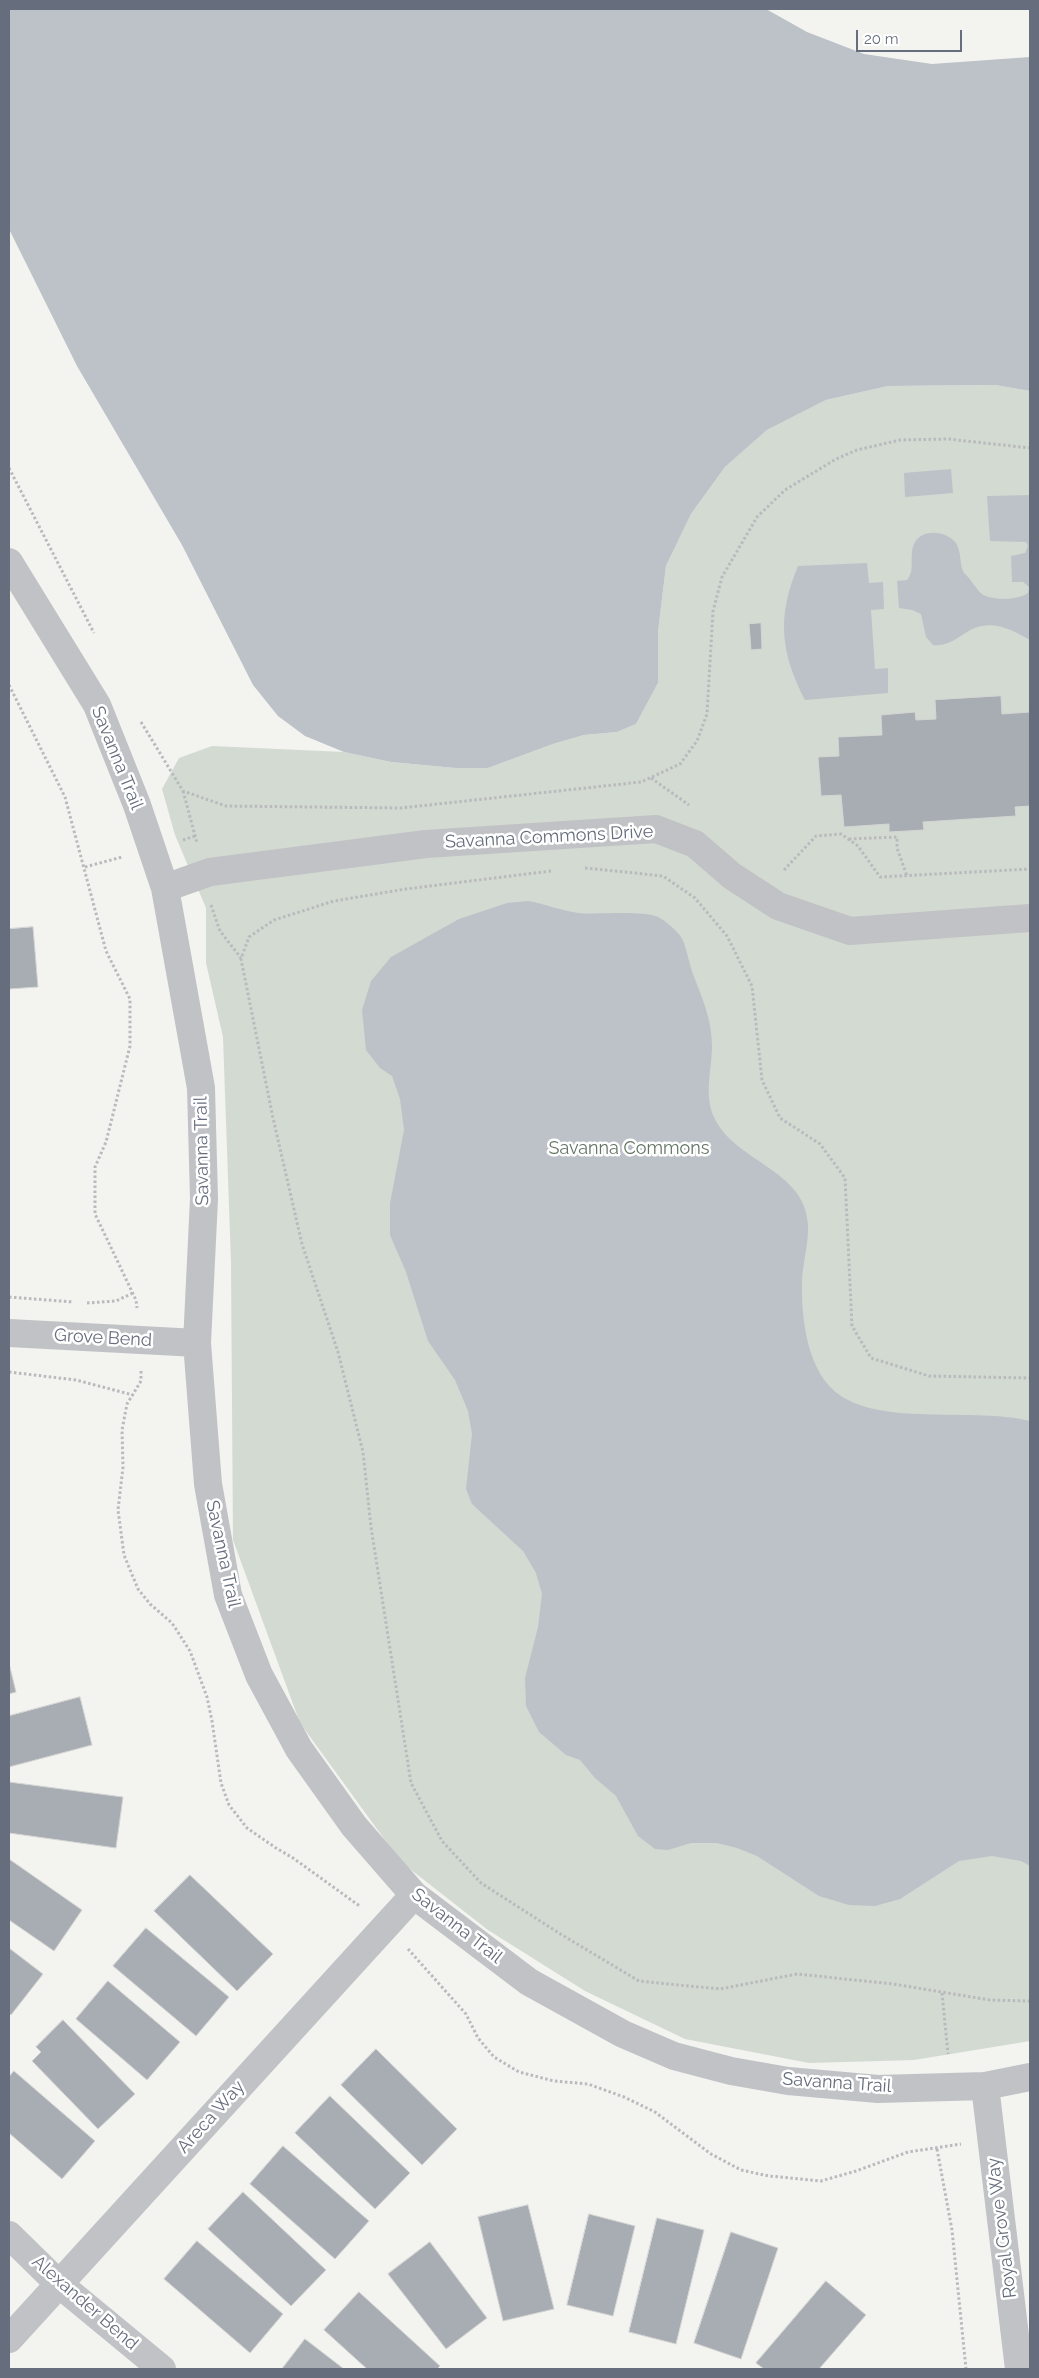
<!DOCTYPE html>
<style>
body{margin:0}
#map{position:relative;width:1039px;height:2378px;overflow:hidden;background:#f3f3f0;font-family:Raleway,sans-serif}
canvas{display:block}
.frame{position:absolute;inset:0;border:10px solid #666e7d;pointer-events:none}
.scale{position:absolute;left:856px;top:30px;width:106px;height:22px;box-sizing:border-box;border:2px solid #666e7d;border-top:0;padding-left:6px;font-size:15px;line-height:18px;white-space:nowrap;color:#666e7d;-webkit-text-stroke:4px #fff;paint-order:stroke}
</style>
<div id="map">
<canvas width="1039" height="2378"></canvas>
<div class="frame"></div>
<div class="scale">20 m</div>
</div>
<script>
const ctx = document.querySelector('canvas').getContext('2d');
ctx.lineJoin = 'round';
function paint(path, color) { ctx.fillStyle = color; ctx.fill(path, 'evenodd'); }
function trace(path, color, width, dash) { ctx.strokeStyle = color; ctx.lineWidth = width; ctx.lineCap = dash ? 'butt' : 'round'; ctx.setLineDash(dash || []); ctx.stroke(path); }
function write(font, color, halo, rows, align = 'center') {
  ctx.font = font + ' Raleway,sans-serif'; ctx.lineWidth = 5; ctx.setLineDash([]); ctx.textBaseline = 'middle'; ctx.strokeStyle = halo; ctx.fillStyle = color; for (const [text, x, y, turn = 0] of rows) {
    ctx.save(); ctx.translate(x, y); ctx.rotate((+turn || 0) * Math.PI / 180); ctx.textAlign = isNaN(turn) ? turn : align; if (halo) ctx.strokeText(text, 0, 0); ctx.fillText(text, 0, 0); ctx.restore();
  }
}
paint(new Path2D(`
 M 995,385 L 1030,391 L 1030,2041 L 914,2060 L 809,2063 L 685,2039 L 585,1991 L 488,1930 L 401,1862 L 300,1723 L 233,1540 L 231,1262 L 223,1037 L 206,963 L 206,908 L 175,835 L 162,789 L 179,758 L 212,746 L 344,752 L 391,762 L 455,768 L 488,768 L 553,744 L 584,735 L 617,732 L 636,724 L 658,683 L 658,632 L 666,566 L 691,514 L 725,467 L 767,430 L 826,400 L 888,386 Z`), '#d3dad2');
paint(new Path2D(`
 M 9,9 L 766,9 L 807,32 L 864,54 L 932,64 L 1030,57 L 1030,391 L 995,385 L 888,386 L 826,400 L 767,430 L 725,467 L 691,514 L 666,566 L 658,632 L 658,683 L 636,724 L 617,732 L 584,735 L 553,744 L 488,768 L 455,768 L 391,762 L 344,752 L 305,736 L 278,716 L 253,685 L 182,545 L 77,366 L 9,229 Z
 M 951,469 L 953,493 L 905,497 L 904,473 Z
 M 1030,495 L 1030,640 C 1014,631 995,620 975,628 C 960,634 951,647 933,645 L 926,637 L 921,614 L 912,610 L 899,608 L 897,581 L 907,580 C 916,570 908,554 915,542 C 923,528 947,531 956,543 C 962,553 959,564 964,573 C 971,579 976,589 982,594 C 992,601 1019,600 1028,593 L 1029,587 L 1023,582 L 1012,582 L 1011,556 L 1025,553 L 1028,546 L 1026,542 L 990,541 L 987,496 Z
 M 867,563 L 869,583 L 883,582 L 884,609 L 871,610 L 875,669 L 888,668 L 888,693 L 805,700 C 780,652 777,616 798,566 Z
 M 528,901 C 545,904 562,911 579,913 C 599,915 641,910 658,917 C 666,921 676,930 681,937 C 686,944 689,964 693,974 C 702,998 712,1019 712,1046 C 712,1070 703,1096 715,1119 C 736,1162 805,1170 808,1224 C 809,1242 803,1262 802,1280 C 801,1318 807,1374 841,1396 C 887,1426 974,1407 1030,1421 L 1030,1866 L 1021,1861 L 992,1856 L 959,1861 L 900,1899 L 875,1906 L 849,1905 L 819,1896 L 757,1856 L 737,1848 L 717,1843 L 691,1843 L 668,1850 L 655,1849 L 638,1836 L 616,1796 L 595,1778 L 580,1760 L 566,1755 L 539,1732 L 526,1706 L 525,1678 L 538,1627 L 542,1594 L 536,1573 L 523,1551 L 472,1504 L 466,1489 L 472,1434 L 468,1411 L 455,1380 L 428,1341 L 406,1272 L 390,1235 L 390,1203 L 404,1130 L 400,1099 L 392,1076 L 380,1068 L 366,1050 L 362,1010 L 371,981 L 391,957 L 459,919 L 507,903 Z`), '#bdc2c8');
const building = new Path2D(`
 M 761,623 L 762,649 L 751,650 L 749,624 Z
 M 1001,696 L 1002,714 L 1030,712 L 1030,704 L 1030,806 L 1015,807 L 1016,816 L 923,822 L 924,830 L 889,832 L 889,824 L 844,827 L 841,795 L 821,796 L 818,757 L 839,756 L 838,737 L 882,735 L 881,715 L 915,712 L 916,720 L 936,719 L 935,700 Z
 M 33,927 L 38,987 L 9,989 L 9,929 Z
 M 9,1663 L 16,1692 L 9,1694 Z
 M 80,1697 L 92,1745 L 9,1767 L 9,1716 Z
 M 9,1782 L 123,1797 L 116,1848 L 9,1833 Z
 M 9,1859 L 82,1910 L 54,1951 L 9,1920 Z
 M 190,1875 L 273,1954 L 237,1991 L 154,1911 Z
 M 146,1928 L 229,1997 L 196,2036 L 113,1966 Z
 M 9,1948 L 43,1974 L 11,2015 L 9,2013 Z
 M 108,1981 L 180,2042 L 147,2080 L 76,2019 Z
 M 63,2020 L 135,2094 L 98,2129 L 32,2061 L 41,2052 L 36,2047 Z
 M 376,2049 L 457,2129 L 422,2165 L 341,2085 Z
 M 14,2071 L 95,2141 L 62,2179 L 9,2133 L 9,2077 Z
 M 330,2096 L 410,2173 L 375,2209 L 295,2133 Z
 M 283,2146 L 369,2221 L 335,2259 L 250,2184 Z
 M 243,2192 L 326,2270 L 291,2306 L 208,2229 Z
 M 528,2205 L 554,2309 L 503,2321 L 478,2217 Z
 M 589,2214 L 635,2226 L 613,2316 L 567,2305 Z
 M 657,2218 L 704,2230 L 676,2344 L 629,2332 Z
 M 731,2232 L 778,2248 L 741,2359 L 694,2343 Z
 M 197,2241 L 283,2314 L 250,2353 L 164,2279 Z
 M 430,2242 L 487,2318 L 446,2349 L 388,2274 Z
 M 826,2281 L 866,2315 L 819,2369 L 764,2369 L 756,2363 Z
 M 359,2292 L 440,2366 L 437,2369 L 367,2369 L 324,2330 Z
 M 305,2339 L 344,2369 L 282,2369 Z`);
paint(building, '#a8adb3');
trace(building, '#d4d5d3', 1);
trace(new Path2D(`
 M 9,468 L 94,633
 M 9,685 L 65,797 L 106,951 L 130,999 L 130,1046 L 106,1142 L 95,1167 L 95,1214 L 136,1300 L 137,1308
 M 141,722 L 183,791 L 226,806 L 401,808 L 641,782 L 680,764 L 697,741 L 707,714 L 713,611 L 722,577 L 757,517 L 785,490 L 836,459 L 857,450 L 900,440 L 948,439 L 1030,448
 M 651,778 L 689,805
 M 183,791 L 197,843
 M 849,839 L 897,837 L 897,848 L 907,876
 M 183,840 L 195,836
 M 85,867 L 122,857
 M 585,868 L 663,876 L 695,898 L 727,936 L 752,986 L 762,1080 L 780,1118 L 820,1144 L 845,1178 L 852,1326 L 871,1358 L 929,1376 L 1030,1378
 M 784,870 L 816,836 L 841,834 L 858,846 L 880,877 L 1030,869
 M 551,871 L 406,889 L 334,901 L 274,920 L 249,937 L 241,959 L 273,1118 L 302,1244 L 338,1352 L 363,1452 L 371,1527 L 411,1783 L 442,1841 L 481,1883 L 562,1935 L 639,1981 L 720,1989 L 797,1974 L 893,1984 L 990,2000 L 1030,2001
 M 211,905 L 220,931 L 241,958
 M 9,1297 L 73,1302
 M 87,1303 L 116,1301 L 133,1293
 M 141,1371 L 141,1381 L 127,1404 L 122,1430 L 123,1467 L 118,1510 L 124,1555 L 138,1589 L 150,1604 L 172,1623 L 190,1651 L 207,1697 L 212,1721 L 221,1783 L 229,1805 L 247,1828 L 276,1848 L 293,1858 L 361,1907
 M 9,1372 L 76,1380 L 133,1395
 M 408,1949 L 466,2014 L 478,2038 L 494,2057 L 519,2072 L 554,2081 L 588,2084 L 624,2097 L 655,2112 L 711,2154 L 741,2170 L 769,2176 L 821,2181 L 856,2171 L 908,2152 L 961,2144
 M 942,1993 L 948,2054
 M 937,2149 L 952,2230 L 966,2369`), '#b9babd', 3, [2.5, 2.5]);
trace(new Path2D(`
 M 9,562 L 97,705 L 137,805 L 165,888 L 201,1088 L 204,1199 L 197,1343 L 208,1484 L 228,1595 L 259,1675 L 299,1749 L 354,1826 L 414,1895 L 529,1982 L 623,2034 L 674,2056 L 731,2071 L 788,2081 L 878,2089 L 985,2086 L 1030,2077
 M 165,888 L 210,872 L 426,844 L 656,829 L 695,844 L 732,876 L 778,906 L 850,931 L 1030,918
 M 9,1333 L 197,1343
 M 985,2086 L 1019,2369
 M 9,2235 L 59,2284 L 162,2369
 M 9,2339 L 414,1895`), '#c0c2c5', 28);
write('18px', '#666e7d', '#fff', [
 ["Savanna Trail",117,758,68],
 ["Savanna Commons Drive",549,837,-3],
 ["Savanna Trail",202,1151,-91],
 ["Grove Bend",103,1338,3],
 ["Savanna Trail",223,1554,78],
 ["Savanna Trail",457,1926,38],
 ["Savanna Trail",837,2083,4],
 ["Areca Way",211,2117,-48],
 ["Royal Grove Way",1002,2228,-97],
 ["Alexander Bend",85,2303,41]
]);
write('18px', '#647564', '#fff', [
 ["Savanna Commons",629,1149]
]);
</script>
